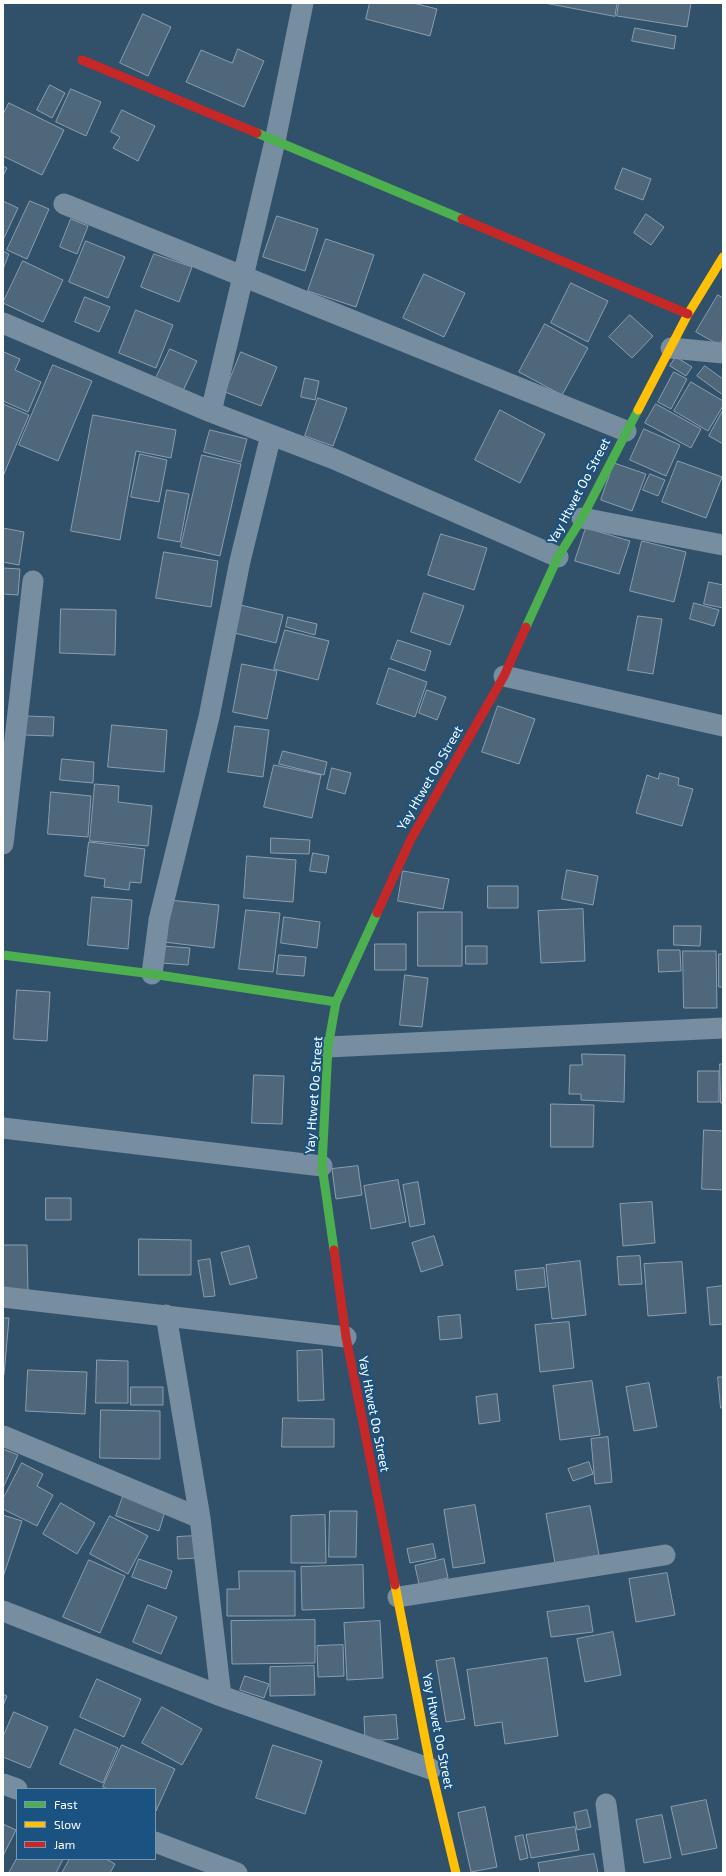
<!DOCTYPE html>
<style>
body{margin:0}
#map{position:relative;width:726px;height:1876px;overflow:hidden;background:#31506a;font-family:"Exo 2",sans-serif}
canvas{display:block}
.frame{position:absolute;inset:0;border:4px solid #fff;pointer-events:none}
.legend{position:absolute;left:16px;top:1788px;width:140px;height:72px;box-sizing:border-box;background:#1a5281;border:1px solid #7697b3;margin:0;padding:5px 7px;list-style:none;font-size:12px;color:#fff}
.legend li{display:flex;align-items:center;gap:8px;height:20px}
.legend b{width:20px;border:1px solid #7697b3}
</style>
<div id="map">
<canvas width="726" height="1876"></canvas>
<div class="frame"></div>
<ul class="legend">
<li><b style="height:5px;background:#4caf50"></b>Fast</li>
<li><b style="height:5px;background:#ffc107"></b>Slow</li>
<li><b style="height:5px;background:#c62828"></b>Jam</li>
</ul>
</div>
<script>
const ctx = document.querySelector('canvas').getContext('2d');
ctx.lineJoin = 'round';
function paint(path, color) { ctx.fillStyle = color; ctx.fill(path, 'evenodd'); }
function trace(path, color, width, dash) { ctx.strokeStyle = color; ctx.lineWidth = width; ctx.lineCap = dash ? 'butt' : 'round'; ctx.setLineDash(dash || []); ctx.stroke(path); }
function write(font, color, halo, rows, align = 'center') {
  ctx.font = font + ' "Exo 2",sans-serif'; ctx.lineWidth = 4; ctx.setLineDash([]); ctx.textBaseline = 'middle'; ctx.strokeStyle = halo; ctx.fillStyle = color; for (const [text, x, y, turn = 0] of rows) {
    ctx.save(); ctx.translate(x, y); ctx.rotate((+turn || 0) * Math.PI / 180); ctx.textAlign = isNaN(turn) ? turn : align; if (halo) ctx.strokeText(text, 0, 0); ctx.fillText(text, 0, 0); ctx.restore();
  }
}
const building = new Path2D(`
 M 370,3 L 413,3 L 437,9 L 430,36 L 366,19 Z
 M 545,3 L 617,3 L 615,16 Z
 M 619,3 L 691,3 L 687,27 L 617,16 Z
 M 143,14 L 171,27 L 148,76 L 120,63 Z
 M 635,28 L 676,36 L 674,49 L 632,41 Z
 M 238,49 L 264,61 L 244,107 L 186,82 L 201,50 L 232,63 Z
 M 50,85 L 65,93 L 52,118 L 37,110 Z
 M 71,89 L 101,102 L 86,136 L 56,122 Z
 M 9,103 L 64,130 L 42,175 L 3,156 L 3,115 Z
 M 122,110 L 155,126 L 138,161 L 113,148 L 120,137 L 111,132 Z
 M 3,166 L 7,168 L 3,176 Z
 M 623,168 L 651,179 L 643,200 L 615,189 Z
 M 3,201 L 18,208 L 3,240 Z
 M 30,201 L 49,209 L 27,259 L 7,250 Z
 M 646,214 L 664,227 L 651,245 L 634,233 Z
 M 277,216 L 318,229 L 305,271 L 263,257 Z
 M 71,219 L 88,226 L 77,254 L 60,247 Z
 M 326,239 L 374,255 L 356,307 L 308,291 Z
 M 86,241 L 125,257 L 108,298 L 69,282 Z
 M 3,251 L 9,254 L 3,269 Z
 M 154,254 L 192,267 L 179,302 L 141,287 Z
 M 23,261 L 63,280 L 43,322 L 3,303 Z
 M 424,274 L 465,293 L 444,337 L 403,318 Z
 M 571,283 L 608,301 L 588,342 L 551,323 Z
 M 718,295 L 723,298 L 723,339 L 719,345 L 696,332 Z
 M 85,297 L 110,307 L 99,332 L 75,322 Z
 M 136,310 L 173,325 L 156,368 L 119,353 Z
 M 630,315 L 653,336 L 632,358 L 609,337 Z
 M 545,324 L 588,348 L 562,395 L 519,372 Z
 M 170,349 L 197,361 L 182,393 L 155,380 Z
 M 4,352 L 20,359 L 15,370 L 41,382 L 28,412 L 3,401 Z
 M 241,352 L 277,367 L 261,406 L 225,392 Z
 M 676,357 L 692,367 L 686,376 L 670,366 Z
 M 53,365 L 92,381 L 58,461 L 19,445 Z
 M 705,366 L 723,379 L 723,395 L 697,376 Z
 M 674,372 L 687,379 L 671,409 L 658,402 Z
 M 305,378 L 319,381 L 315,400 L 301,397 Z
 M 691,382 L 723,401 L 723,406 L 708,431 L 674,411 Z
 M 318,398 L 347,408 L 333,446 L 305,436 Z
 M 3,404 L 29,415 L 3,476 Z
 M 656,404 L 701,429 L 691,448 L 645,423 Z
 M 500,410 L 545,434 L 520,483 L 475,460 Z
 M 723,410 L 723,444 L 709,436 Z
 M 93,415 L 176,430 L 171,458 L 136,451 L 120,540 L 71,531 Z
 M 644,429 L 680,445 L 666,476 L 630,460 Z
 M 210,430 L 247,439 L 241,462 L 204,452 Z
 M 140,454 L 167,460 L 159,502 L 131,497 Z
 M 202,455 L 241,464 L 220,556 L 181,547 Z
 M 678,461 L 722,477 L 706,518 L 662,502 Z
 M 614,463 L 646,474 L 632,511 L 601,500 Z
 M 650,474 L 665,480 L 658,496 L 643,490 Z
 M 167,490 L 189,494 L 180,542 L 158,538 Z
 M 3,528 L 24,532 L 19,565 L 3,562 Z
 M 586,528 L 630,541 L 619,574 L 575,561 Z
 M 441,534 L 487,548 L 474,590 L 428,575 Z
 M 642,541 L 686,552 L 674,602 L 630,591 Z
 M 164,552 L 218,561 L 211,607 L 156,598 Z
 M 3,568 L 20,569 L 18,595 L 3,594 Z
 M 709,582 L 723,585 L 723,608 L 704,604 Z
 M 424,593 L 464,606 L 450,645 L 411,632 Z
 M 694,603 L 719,610 L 714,626 L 690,619 Z
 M 236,604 L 283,615 L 276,643 L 230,632 Z
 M 61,609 L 116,610 L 115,655 L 60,653 Z
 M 638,616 L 662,619 L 653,674 L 628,670 Z
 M 288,617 L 317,624 L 315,635 L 286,627 Z
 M 285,630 L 329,641 L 318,680 L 274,669 Z
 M 398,640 L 431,651 L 425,671 L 391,659 Z
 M 242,664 L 277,671 L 267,719 L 233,712 Z
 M 389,668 L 427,682 L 415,717 L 377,704 Z
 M 427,690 L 446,697 L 437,720 L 419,713 Z
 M 498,706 L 535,719 L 519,764 L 482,752 Z
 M 26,716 L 54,717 L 53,736 L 25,735 Z
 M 112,725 L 167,730 L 164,772 L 108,767 Z
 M 235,726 L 269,730 L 263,777 L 228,772 Z
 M 283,751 L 327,762 L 324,775 L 279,764 Z
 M 62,759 L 94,762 L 93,783 L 60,780 Z
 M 274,765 L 321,775 L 312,818 L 264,807 Z
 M 332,768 L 351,773 L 345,794 L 327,789 Z
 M 660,773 L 679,778 L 678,785 L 693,789 L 682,826 L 636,813 L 647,775 L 658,779 Z
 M 95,784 L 119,786 L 118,802 L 152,806 L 148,846 L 90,841 Z
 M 51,792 L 91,796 L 88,837 L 48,834 Z
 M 271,838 L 310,840 L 309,854 L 271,853 Z
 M 89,842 L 145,849 L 141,883 L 130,882 L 129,890 L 104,887 L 105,879 L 85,876 Z
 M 313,853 L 329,856 L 326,873 L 310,871 Z
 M 247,856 L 296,860 L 293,902 L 244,898 Z
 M 567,870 L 598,876 L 593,905 L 562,899 Z
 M 403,871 L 449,879 L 443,909 L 398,901 Z
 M 488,886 L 518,886 L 518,908 L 488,908 Z
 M 92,897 L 132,900 L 128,949 L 88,945 Z
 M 169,900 L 219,905 L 214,948 L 164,942 Z
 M 583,909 L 585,961 L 541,963 L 538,911 Z
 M 246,910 L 280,913 L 273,972 L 239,969 Z
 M 418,912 L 462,912 L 462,966 L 418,966 Z
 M 284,917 L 320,922 L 317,948 L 281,943 Z
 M 674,926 L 701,926 L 700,946 L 674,945 Z
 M 375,944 L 406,944 L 406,970 L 375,970 Z
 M 163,946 L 190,948 L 188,965 L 162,963 Z
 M 466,946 L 487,946 L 487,964 L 466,964 Z
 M 658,950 L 680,950 L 681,971 L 659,972 Z
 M 683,951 L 716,951 L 717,1008 L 684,1008 Z
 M 719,954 L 723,954 L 723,987 L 719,987 Z
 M 279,955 L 306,957 L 304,976 L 277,974 Z
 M 405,975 L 428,978 L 422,1027 L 400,1025 Z
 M 17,990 L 50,992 L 47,1041 L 14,1039 Z
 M 582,1054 L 625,1055 L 624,1102 L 581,1100 L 581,1094 L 569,1094 L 570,1065 L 582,1065 Z
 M 720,1064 L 723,1064 L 723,1103 L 721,1103 Z
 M 698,1071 L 719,1071 L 719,1102 L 698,1102 Z
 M 254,1075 L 284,1076 L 282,1124 L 252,1123 Z
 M 551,1104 L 594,1105 L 593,1147 L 551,1147 Z
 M 704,1130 L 723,1131 L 723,1190 L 702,1189 Z
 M 358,1166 L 362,1195 L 336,1199 L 332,1169 Z
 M 398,1180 L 406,1222 L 371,1229 L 364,1186 Z
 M 418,1182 L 425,1224 L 410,1227 L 403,1185 Z
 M 46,1198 L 71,1198 L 71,1220 L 46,1220 Z
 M 652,1202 L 655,1243 L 623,1246 L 620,1204 Z
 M 434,1236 L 443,1265 L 421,1272 L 412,1243 Z
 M 139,1239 L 191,1240 L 191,1275 L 139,1275 Z
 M 3,1245 L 27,1245 L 28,1291 L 3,1291 Z
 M 249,1246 L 257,1278 L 230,1285 L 221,1253 Z
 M 640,1256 L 642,1284 L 619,1285 L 617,1257 Z
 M 210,1259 L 215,1296 L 204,1297 L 198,1261 Z
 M 580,1261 L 586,1315 L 552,1319 L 546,1265 Z
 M 682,1262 L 686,1313 L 648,1316 L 644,1264 Z
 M 544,1268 L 546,1287 L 517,1290 L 515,1271 Z
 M 723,1286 L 723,1324 L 710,1325 L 707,1288 Z
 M 460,1315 L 462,1338 L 440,1340 L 438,1317 Z
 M 3,1318 L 9,1318 L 4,1375 L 3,1375 Z
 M 569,1322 L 574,1368 L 540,1372 L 535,1325 Z
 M 322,1350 L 324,1400 L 298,1401 L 297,1351 Z
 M 97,1360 L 128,1361 L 128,1403 L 96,1403 Z
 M 28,1370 L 87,1372 L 85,1414 L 26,1411 Z
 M 718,1377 L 723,1377 L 723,1408 L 721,1408 Z
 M 592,1381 L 600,1435 L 560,1440 L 553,1386 Z
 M 649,1383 L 657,1427 L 634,1431 L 626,1387 Z
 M 131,1387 L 163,1387 L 163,1405 L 131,1405 Z
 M 497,1394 L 500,1421 L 479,1424 L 476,1397 Z
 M 101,1410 L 160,1411 L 160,1459 L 100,1458 Z
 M 283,1418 L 334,1419 L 334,1447 L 282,1447 Z
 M 608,1437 L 612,1482 L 595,1484 L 591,1439 Z
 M 3,1449 L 18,1455 L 3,1488 Z
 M 589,1462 L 593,1474 L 573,1481 L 568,1469 Z
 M 22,1463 L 43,1474 L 37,1486 L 53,1495 L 37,1526 L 3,1509 L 3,1499 Z
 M 124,1494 L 166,1508 L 159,1531 L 116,1516 Z
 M 61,1503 L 95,1523 L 77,1554 L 43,1534 Z
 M 475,1505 L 485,1563 L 453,1568 L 444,1510 Z
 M 590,1506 L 599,1555 L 555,1563 L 546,1514 Z
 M 330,1511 L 357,1511 L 356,1557 L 329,1557 Z
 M 3,1515 L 22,1521 L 3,1577 Z
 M 325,1515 L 326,1563 L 291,1563 L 291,1516 Z
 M 110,1516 L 148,1536 L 128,1574 L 90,1554 Z
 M 196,1536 L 196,1558 L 178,1559 L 177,1537 Z
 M 433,1544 L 436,1558 L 410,1563 L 407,1549 Z
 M 139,1559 L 172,1571 L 166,1589 L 132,1577 Z
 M 444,1559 L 448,1578 L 419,1584 L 415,1566 Z
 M 89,1560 L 125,1576 L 100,1633 L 63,1617 Z
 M 363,1565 L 364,1608 L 302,1610 L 301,1567 Z
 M 239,1571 L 295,1571 L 295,1616 L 227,1616 L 227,1589 L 239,1589 Z
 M 667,1573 L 675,1615 L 636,1622 L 629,1579 Z
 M 148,1605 L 177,1617 L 161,1654 L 133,1642 Z
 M 589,1606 L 593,1632 L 551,1637 L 547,1612 Z
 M 315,1620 L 315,1663 L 232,1664 L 231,1621 Z
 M 380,1621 L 383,1678 L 347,1680 L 344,1623 Z
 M 613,1632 L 621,1675 L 585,1682 L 577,1639 Z
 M 343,1645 L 344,1676 L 318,1677 L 317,1646 Z
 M 454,1658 L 465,1719 L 446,1722 L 436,1661 Z
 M 547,1658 L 558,1736 L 505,1744 L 502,1722 L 475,1726 L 467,1670 Z
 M 314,1666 L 315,1695 L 270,1696 L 270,1667 Z
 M 245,1676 L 269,1684 L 264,1698 L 240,1690 Z
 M 97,1679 L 141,1699 L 124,1737 L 80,1717 Z
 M 3,1694 L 7,1696 L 3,1706 Z
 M 162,1707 L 202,1729 L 182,1765 L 142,1743 Z
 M 14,1712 L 48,1727 L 30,1768 L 3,1757 L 3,1737 Z
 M 396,1715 L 398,1739 L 365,1741 L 364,1717 Z
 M 75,1729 L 118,1748 L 103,1783 L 60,1764 Z
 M 122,1745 L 175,1769 L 156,1811 L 155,1789 L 108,1789 L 103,1787 Z
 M 273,1745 L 322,1761 L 305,1814 L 256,1798 Z
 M 706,1800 L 717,1848 L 682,1855 L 671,1807 Z
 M 485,1807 L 497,1867 L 471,1872 L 458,1813 Z
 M 587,1810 L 591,1827 L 577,1830 L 574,1813 Z
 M 662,1815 L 671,1858 L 644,1863 L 636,1820 Z
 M 3,1824 L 16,1830 L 3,1856 Z
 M 575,1827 L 579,1850 L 531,1858 L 526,1835 Z
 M 523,1835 L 528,1858 L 520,1860 L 515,1837 Z
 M 594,1854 L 598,1873 L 540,1873 L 538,1863 Z
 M 17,1858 L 17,1859 L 63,1859 L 56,1873 L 9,1873 Z
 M 70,1859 L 106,1859 L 115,1864 L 110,1873 L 62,1873 Z`);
paint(building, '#4e677b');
trace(building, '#8b9eae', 1);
trace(new Path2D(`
 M 64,204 L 626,431
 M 3,323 L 211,412 L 334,459 L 558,557
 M 671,348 L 723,353
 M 211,412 L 275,141 L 303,3
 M 582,518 L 723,545
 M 504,676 L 723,726
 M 3,844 L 33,581
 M 152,974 L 159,920 L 209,717 L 240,561 L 271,435
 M 328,1047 L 723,1028
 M 3,1128 L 322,1166
 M 3,1297 L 346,1337
 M 166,1315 L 200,1518 L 221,1696
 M 3,1436 L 200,1518
 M 398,1597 L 665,1555
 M 3,1611 L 221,1696 L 431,1769
 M 3,1784 L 17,1789
 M 606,1804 L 615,1873
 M 155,1842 L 237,1873`), '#778da0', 21);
trace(new Path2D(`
 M 257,133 L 462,219
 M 526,627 L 558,557 L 582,518 L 638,410
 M 3,955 L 152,974 L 336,1002
 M 334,1250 L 322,1166 L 328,1047 L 336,1002 L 377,913`), '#4caf50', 9);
trace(new Path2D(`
 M 638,410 L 688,314 L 723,257
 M 395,1585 L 431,1769 L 456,1873`), '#ffc107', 9);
trace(new Path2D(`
 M 82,60 L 257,133
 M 462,219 L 688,314
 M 377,913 L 411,839 L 504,676 L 526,627
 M 334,1250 L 346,1337 L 395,1585`), '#c62828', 9);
write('13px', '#fff', '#1a5281', [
 ["Yay Htwet Oo Street",579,491,-62],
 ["Yay Htwet Oo Street",430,778,-60],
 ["Yay Htwet Oo Street",314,1095,-86],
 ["Yay Htwet Oo Street",374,1414,79],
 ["Yay Htwet Oo Street",438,1731,79]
]);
</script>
